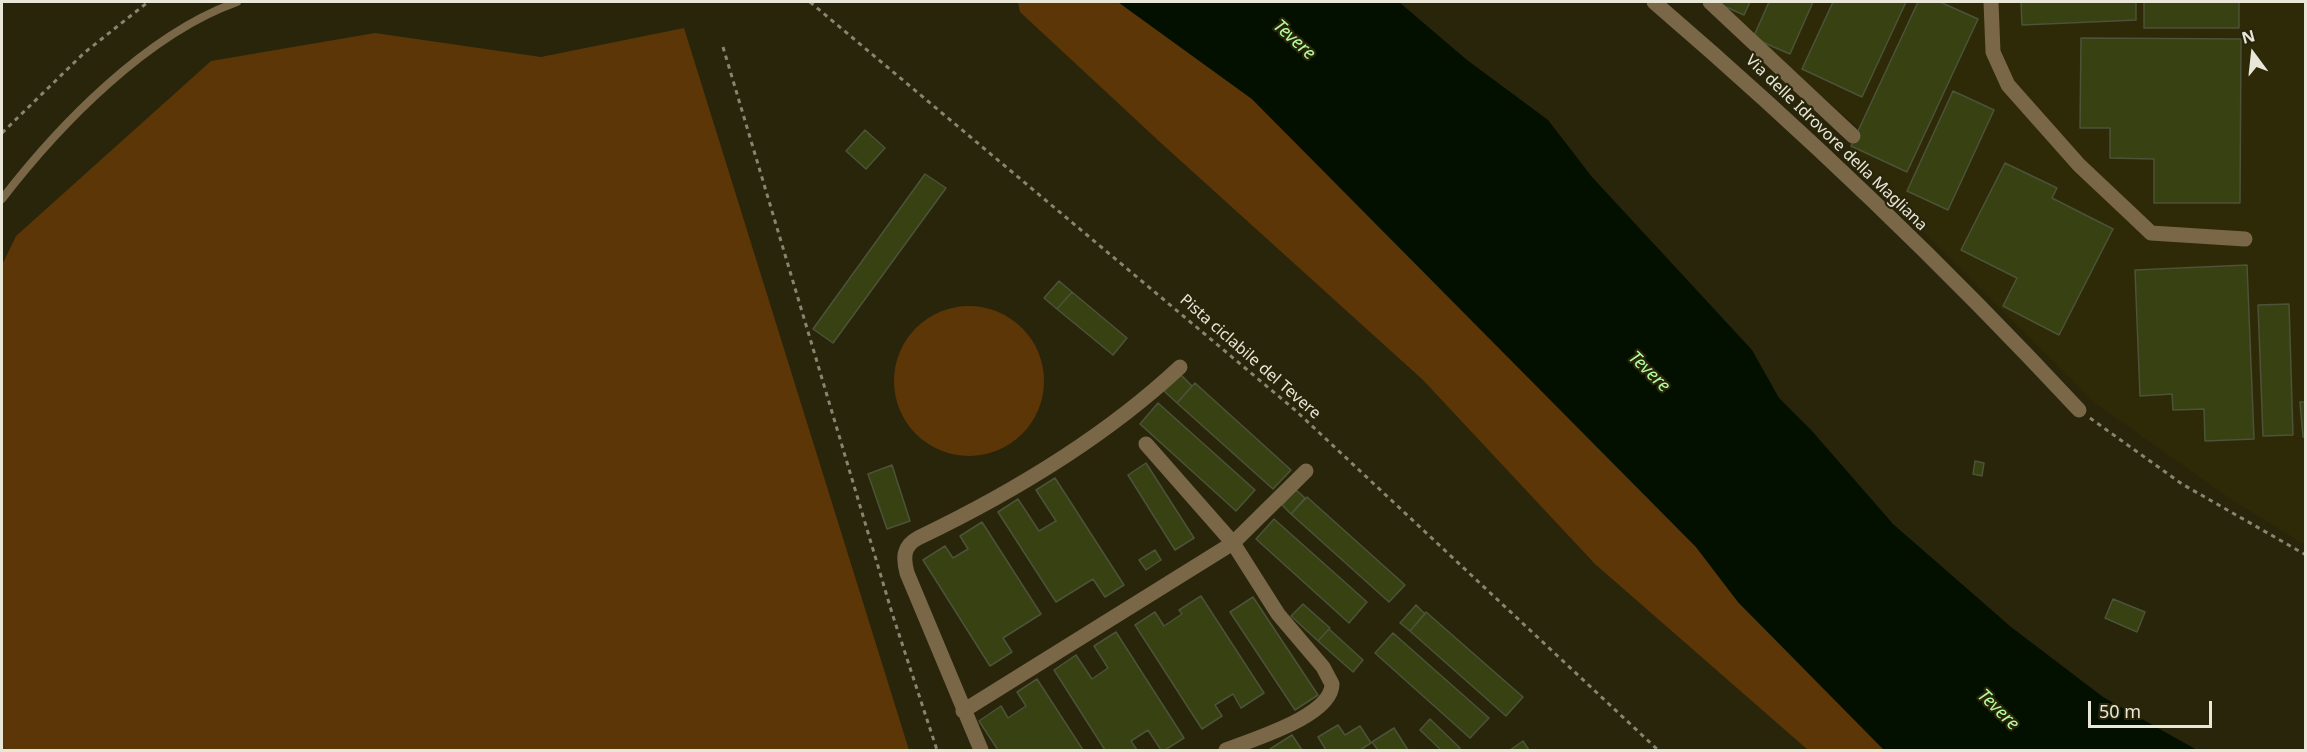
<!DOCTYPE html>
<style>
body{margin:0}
#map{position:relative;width:2307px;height:752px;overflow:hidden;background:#28250b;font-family:"Noto Sans",sans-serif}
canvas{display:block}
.frame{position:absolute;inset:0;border:3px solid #e9e7d8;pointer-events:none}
.north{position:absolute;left:2223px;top:24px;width:60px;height:60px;-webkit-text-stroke:4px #28250b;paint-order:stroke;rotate:345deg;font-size:16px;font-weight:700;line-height:24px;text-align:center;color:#e9e7d8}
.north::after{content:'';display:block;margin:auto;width:21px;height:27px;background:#e9e7d8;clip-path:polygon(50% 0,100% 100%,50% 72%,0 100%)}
.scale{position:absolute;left:2088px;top:701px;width:124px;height:27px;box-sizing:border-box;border:3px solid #e9e7d8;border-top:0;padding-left:8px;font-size:18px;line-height:21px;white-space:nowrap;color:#e9e7d8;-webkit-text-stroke:4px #28250b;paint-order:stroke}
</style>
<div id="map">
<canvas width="2307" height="752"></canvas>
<div class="frame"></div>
<div class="north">N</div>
<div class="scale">50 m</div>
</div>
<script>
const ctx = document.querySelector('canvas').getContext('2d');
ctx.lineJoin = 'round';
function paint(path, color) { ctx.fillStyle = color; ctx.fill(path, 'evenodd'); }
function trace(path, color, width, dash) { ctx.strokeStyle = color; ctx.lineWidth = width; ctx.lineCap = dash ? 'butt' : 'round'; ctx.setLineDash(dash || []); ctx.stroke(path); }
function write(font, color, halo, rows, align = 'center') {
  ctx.font = font + ' "Noto Sans",sans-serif'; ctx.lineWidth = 4.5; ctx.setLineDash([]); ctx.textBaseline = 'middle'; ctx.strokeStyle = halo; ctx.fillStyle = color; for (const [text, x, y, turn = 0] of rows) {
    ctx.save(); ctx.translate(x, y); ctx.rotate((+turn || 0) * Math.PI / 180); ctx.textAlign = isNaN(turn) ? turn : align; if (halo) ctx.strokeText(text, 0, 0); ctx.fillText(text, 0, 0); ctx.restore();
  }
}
paint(new Path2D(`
 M 1714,2 L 2305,2 L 2305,545 L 2232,500 L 2095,403 L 1844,153 L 1851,146 L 1859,128 L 1753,38 L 1755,32 Z`), '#2e2a07');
paint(new Path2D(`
 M 1018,2 L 1118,2 L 1252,99 L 1696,547 L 1738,602 L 1884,750 L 1808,750 L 1595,564 L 1423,380 L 1161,143 L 1020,12 Z
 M 684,28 L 909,750 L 2,750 L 2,265 L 16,236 L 211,61 L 375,33 L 541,57 Z
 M894 381a75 75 0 1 1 150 0a75 75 0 1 1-150 0Z`), '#5c3606');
paint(new Path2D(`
 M 1118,2 L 1399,2 L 1467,60 L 1548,120 L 1592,177 L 1752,350 L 1779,398 L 1812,431 L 1893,524 L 2011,627 L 2103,697 L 2197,750 L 1884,750 L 1738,602 L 1696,547 L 1252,99 Z`), '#031000');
const building = new Path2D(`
 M 1715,2 L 1750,2 L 1744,15 Z
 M 1769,2 L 1813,2 L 1790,54 L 1753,38 Z
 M 1833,2 L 1906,2 L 1862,97 L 1802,69 Z
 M 1918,2 L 1940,2 L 1978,19 L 1907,172 L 1851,146 Z
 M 2021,2 L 2136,2 L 2136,20 L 2022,25 Z
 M 2144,2 L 2239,2 L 2239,28 L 2144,28 Z
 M 2081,38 L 2241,39 L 2240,203 L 2154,203 L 2154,159 L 2110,158 L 2110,128 L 2080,128 Z
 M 1953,91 L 1994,110 L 1948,210 L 1907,191 Z
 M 865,130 L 885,148 L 866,169 L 846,151 Z
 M 2005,163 L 2057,188 L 2052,198 L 2113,229 L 2059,335 L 2003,306 L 2017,278 L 1961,250 Z
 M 925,174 L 946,188 L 833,343 L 813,329 Z
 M 2247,265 L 2254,439 L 2205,441 L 2204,409 L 2173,410 L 2172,394 L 2140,396 L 2135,270 Z
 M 1059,281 L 1072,292 L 1057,309 L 1044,298 Z
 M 1072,292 L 1127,338 L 1113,355 L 1057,309 Z
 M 2289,304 L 2293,435 L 2263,436 L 2258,305 Z
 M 1180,374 L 1192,386 L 1177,403 L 1164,391 Z
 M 1195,383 L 1291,470 L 1273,489 L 1177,403 Z
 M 2300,402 L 2306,402 L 2306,437 L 2303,437 Z
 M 1158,403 L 1255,490 L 1236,511 L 1140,424 Z
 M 1975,461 L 1984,463 L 1982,476 L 1973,474 Z
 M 1146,463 L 1194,538 L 1175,550 L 1128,475 Z
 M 892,465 L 910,521 L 887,529 L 868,474 Z
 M 1055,478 L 1124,585 L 1105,597 L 1093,579 L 1056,602 L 998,512 L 1018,499 L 1039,531 L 1056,521 L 1036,490 Z
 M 1296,490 L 1305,498 L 1291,514 L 1282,505 Z
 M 1307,497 L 1405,585 L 1389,602 L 1291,514 Z
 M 1274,519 L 1367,602 L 1349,623 L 1256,539 Z
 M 982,522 L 1041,614 L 1003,638 L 1012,652 L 990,666 L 923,560 L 945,546 L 953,558 L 968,549 L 960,536 Z
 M 1155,550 L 1161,560 L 1146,570 L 1139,560 Z
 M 1201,596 L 1264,693 L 1241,708 L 1233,694 L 1215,705 L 1222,716 L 1202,729 L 1135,625 L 1155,612 L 1164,626 L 1182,614 L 1179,610 Z
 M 1253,597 L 1318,695 L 1295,710 L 1230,612 Z
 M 2113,599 L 2145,612 L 2137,632 L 2105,618 Z
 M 1303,604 L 1330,628 L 1318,641 L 1291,616 Z
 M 1416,605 L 1425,614 L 1410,631 L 1400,623 Z
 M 1426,612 L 1523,697 L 1506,716 L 1410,631 Z
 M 1329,629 L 1363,660 L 1353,672 L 1318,641 Z
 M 1116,632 L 1184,738 L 1165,750 L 1161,750 L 1148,730 L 1131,741 L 1137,750 L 1105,750 L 1054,670 L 1076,655 L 1092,679 L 1108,668 L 1094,646 Z
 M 1393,633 L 1489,718 L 1470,738 L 1375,653 Z
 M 1037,679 L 1083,750 L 998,750 L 979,721 L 1001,706 L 1008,718 L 1026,706 L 1017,692 Z
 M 1430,719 L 1460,748 L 1457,750 L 1441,750 L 1420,730 Z
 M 1338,725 L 1345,735 L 1360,726 L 1371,743 L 1360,750 L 1326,750 L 1318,737 Z
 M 1394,728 L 1408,750 L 1378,750 L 1372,742 Z
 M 1292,735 L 1302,750 L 1271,750 L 1270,749 Z
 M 1523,741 L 1529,750 L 1510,750 Z`);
paint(building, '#374112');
trace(building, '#4c5339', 1.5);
trace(new Path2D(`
 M 810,2 L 1295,410 L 1658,750
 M 723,47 L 892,613 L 937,750
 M 2,133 L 84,53 L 148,2
 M 2090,418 L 2182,484 L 2306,555`), '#878570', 3, [4.5, 4.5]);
trace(new Path2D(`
 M 2,199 C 59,125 147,34 237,2`), '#796747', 8);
trace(new Path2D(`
 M 1654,2 C 1803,130 1945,266 2079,410
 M 1710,2 L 1853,136
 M 1991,2 L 1993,52 L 2008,85 L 2079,165 L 2131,214 L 2151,233 L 2245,239
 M 1146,444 L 1233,543 L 1278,614 L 1323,667 L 1332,684 C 1332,716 1253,739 1226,750
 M 963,711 L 1233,543 L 1306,471
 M 981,750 L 907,573 C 903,558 903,546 918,538 C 1012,493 1104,438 1180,367`), '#796747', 15);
write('16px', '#e9e7d8', '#28250b', [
 ["Via delle Idrovore della Magliana",1836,143,44],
 ["Pista ciclabile del Tevere",1250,357,41]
]);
write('italic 18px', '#b2fc9b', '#28250b', [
 ["Tevere",1294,40,42],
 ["Tevere",1649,372,44],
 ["Tevere",1998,710,44]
]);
</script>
